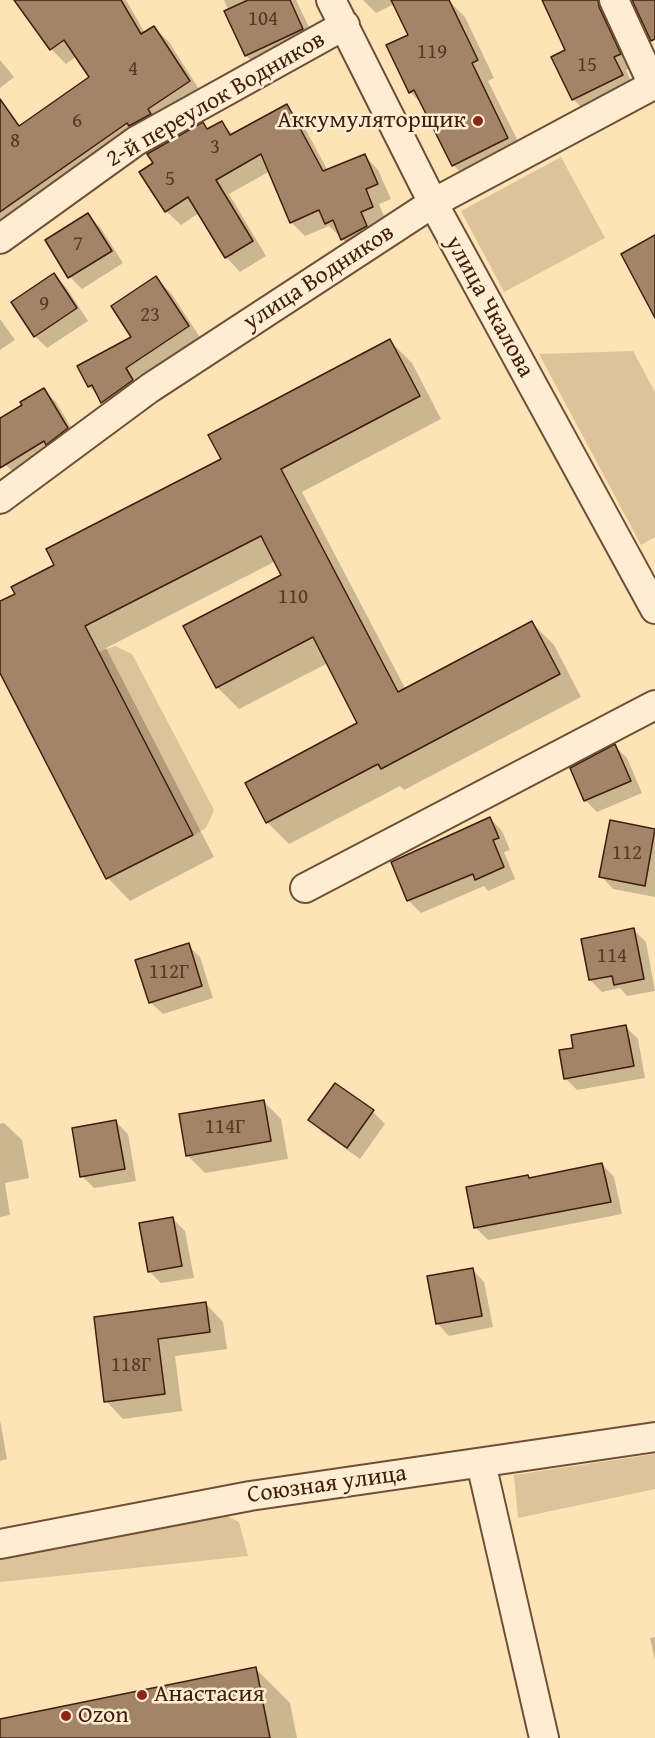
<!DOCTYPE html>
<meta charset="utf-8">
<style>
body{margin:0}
canvas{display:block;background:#fee3b6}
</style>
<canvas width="655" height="1738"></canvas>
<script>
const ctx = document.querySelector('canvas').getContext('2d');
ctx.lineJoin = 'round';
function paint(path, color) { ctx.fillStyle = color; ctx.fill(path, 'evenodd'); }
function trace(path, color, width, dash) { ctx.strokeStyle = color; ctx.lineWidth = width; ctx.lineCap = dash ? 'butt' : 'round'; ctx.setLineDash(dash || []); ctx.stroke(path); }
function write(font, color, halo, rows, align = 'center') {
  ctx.font = font + ' "Gentium Book Plus",serif'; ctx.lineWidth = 5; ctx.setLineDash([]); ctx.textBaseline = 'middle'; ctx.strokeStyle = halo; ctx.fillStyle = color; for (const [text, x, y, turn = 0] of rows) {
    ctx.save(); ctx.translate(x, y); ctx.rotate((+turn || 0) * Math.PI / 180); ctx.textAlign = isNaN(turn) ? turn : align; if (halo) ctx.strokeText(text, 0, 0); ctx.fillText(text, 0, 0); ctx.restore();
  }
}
paint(new Path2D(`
 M 561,157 L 605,238 L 504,292 L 461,211 Z
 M 633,351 L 655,392 L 655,537 L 641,545 L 539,354 Z
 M 115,646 L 132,654 L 214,810 L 206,828 L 185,840 L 90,655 Z
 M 655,1454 L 655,1489 L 518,1518 L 514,1475 Z
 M 227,1516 L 239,1522 L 248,1556 L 0,1582 L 0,1556 Z`), '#dec29a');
paint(new Path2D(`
 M 16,0 L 126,0 L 145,33 L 154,27 L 169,42 L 204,97 L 0,238 L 0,127 L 12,118 L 20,126 L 91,78 L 77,56 L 66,64 L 51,49 Z
 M 224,0 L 296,0 L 317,44 L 261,71 L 246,55 Z
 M 363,0 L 402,0 L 376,13 Z
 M 445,0 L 448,0 L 465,17 L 494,78 L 488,81 L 525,155 L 471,182 L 453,165 L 423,105 L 410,92 L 410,36 Z
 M 543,0 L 604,0 L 632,67 L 626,70 L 634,88 L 585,111 L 573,99 L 567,51 Z
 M 0,60 L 14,77 L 0,88 Z
 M 287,106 L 301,121 L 328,171 L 364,155 L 378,170 L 391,199 L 379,204 L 386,221 L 357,253 L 329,226 L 305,236 L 291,222 L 270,171 L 229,194 L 266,256 L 240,272 L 226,257 L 199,213 L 181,225 L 166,211 L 203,124 L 209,130 L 222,123 L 234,135 Z
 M 88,215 L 100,227 L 123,263 L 82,289 L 70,277 L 47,241 Z
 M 54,275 L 66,287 L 88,321 L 47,348 L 35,336 Z
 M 156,278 L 171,293 L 203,342 L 118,418 L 89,386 L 134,338 Z
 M 0,319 L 15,340 L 0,350 Z
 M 390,341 L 412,363 L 441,419 L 302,492 L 406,690 L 532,623 L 554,645 L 581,697 L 404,790 L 400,786 L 289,844 L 267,822 L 360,724 L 328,663 L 239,709 L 217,687 L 283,575 L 276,561 L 106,648 L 214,857 L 130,901 L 108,878 L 0,670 L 0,603 L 17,595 L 56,566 L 223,460 Z
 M 43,390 L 56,402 L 79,441 L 18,477 L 6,465 L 0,455 L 0,420 Z
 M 615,746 L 627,758 L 642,793 L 597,812 L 585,800 Z
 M 490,818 L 502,831 L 510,850 L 504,852 L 515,879 L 488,891 L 484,886 L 421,913 L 408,900 L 392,863 Z
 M 611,822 L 655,830 L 655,897 L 613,889 L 601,876 Z
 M 634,930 L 646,942 L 655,991 L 627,996 L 620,988 L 602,992 L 590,980 Z
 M 188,945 L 200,957 L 213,998 L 163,1014 L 150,1002 Z
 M 626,1027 L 638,1039 L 645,1078 L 577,1090 L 565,1078 L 575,1049 Z
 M 263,1101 L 281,1119 L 288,1159 L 205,1173 L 188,1156 Z
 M 373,1112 L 385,1124 L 360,1159 L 322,1132 L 310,1120 Z
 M 116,1122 L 128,1134 L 136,1181 L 94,1188 L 82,1176 Z
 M 4,1123 L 22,1140 L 29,1178 L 5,1183 L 10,1215 L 0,1217 L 0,1124 Z
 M 602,1164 L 614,1177 L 622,1214 L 488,1240 L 476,1228 L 530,1179 Z
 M 173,1219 L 185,1231 L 194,1278 L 161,1283 L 149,1271 Z
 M 472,1269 L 484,1282 L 493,1327 L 449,1336 L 437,1323 Z
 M 206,1304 L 223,1322 L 227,1349 L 175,1356 L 182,1411 L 123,1419 L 106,1401 L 95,1318 Z
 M 0,1420 L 7,1459 L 0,1461 Z
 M 655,1637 L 655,1660 L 650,1638 Z
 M 256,1669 L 290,1703 L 297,1738 L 0,1738 L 0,1721 Z`), '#0003');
const building = new Path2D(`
 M 14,0 L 121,0 L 141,34 L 154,26 L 190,81 L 148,109 L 151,114 L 129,126 L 127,123 L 0,212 L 0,99 L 19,126 L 89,77 L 64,40 L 50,50 Z
 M 248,0 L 290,0 L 303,29 L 245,56 L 224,11 Z
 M 391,0 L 449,0 L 478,60 L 472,63 L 508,138 L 452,166 L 414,90 L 409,93 L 386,45 L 408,35 Z
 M 542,0 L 598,0 L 599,7 L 621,54 L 614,57 L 623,75 L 572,100 L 551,57 L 565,50 Z
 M 632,0 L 655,0 L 655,39 L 651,41 Z
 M 287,104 L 323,171 L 365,154 L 378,184 L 366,189 L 373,207 L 361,212 L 367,226 L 341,240 L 333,220 L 325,224 L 319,210 L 290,223 L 261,154 L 216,180 L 253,241 L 225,258 L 188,197 L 165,212 L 139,172 L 153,163 L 147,154 L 203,122 L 207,129 L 222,121 L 230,135 Z
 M 88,213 L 112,251 L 68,278 L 45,240 Z
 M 655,235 L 655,318 L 621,254 Z
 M 54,273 L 77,308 L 34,337 L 11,302 Z
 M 156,276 L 189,326 L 126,368 L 133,380 L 101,403 L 92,385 L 88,387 L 77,366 L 131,337 L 111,306 Z
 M 390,339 L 420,396 L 281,469 L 398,692 L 532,621 L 560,674 L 381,769 L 378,764 L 266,823 L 245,783 L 357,723 L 313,637 L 216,688 L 183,626 L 281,575 L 261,536 L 85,626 L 193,835 L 106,879 L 0,673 L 0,601 L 15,594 L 11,587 L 54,565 L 46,549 L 221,459 L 208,435 Z
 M 44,388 L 68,428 L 46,445 L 44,441 L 0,468 L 0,418 L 22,405 L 20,402 Z
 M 615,744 L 631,781 L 584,801 L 570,768 Z
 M 490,817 L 499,838 L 493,840 L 504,867 L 475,880 L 473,874 L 407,901 L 391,862 Z
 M 610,820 L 655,829 L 645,886 L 599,877 Z
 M 634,928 L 644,979 L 614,985 L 612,976 L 589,980 L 581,939 Z
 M 189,943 L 202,986 L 149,1003 L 135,960 Z
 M 626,1025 L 634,1066 L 564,1079 L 559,1050 L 573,1048 L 571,1035 Z
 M 335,1083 L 374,1110 L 347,1148 L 308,1120 Z
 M 264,1100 L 271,1141 L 186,1156 L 179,1114 Z
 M 116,1120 L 125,1169 L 80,1177 L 72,1128 Z
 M 602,1163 L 611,1202 L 474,1228 L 466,1187 L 528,1175 L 529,1178 Z
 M 173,1217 L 182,1266 L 148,1272 L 139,1223 Z
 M 473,1268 L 482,1316 L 436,1324 L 427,1276 Z
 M 206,1302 L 210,1332 L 158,1339 L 165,1394 L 104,1402 L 94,1317 Z
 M 256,1667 L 270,1738 L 0,1738 L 0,1719 Z`);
paint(building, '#a38466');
trace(building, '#401e0f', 1.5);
const street = new Path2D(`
 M 331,0 L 433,203 L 655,609
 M 614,0 L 653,85
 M 0,239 L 136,141 L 345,25
 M 0,499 L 150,388 L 433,203 L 655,84
 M 305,888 L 655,705
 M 481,1463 L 544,1738
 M 0,1544 L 250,1496 L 655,1437`);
trace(street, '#704f39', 32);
trace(street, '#feedd0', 28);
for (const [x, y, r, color] of [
 [478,121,6,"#8f2418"],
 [142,1695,6,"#8f2418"],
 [66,1716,6,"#8f2418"]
]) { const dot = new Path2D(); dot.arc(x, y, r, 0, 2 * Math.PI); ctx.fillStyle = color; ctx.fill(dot); trace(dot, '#feedd0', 2); }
write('21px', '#593825', null, [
 ["104",263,20],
 ["119",432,53],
 ["15",587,66],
 ["4",133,70],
 ["6",77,122],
 ["8",15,142],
 ["3",215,148],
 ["5",170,180],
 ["7",78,245],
 ["9",44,305],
 ["23",150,316],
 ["110",293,598],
 ["112",627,854],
 ["114",612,957],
 ["112Г",169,973],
 ["114Г",225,1128],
 ["118Г",131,1366]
]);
write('24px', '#401e0f', '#feedd0', [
 ["2-й переулок Водников",216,100,-30],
 ["улица Водников",319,278,-33],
 ["улица Чкалова",489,307,61],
 ["Союзная улица",327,1485,-8]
]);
write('24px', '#401e0f', '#feedd0', [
 ["Аккумуляторщик",466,121,"right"],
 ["Анастасия",154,1695],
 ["Ozon",78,1716]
], 'left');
</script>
